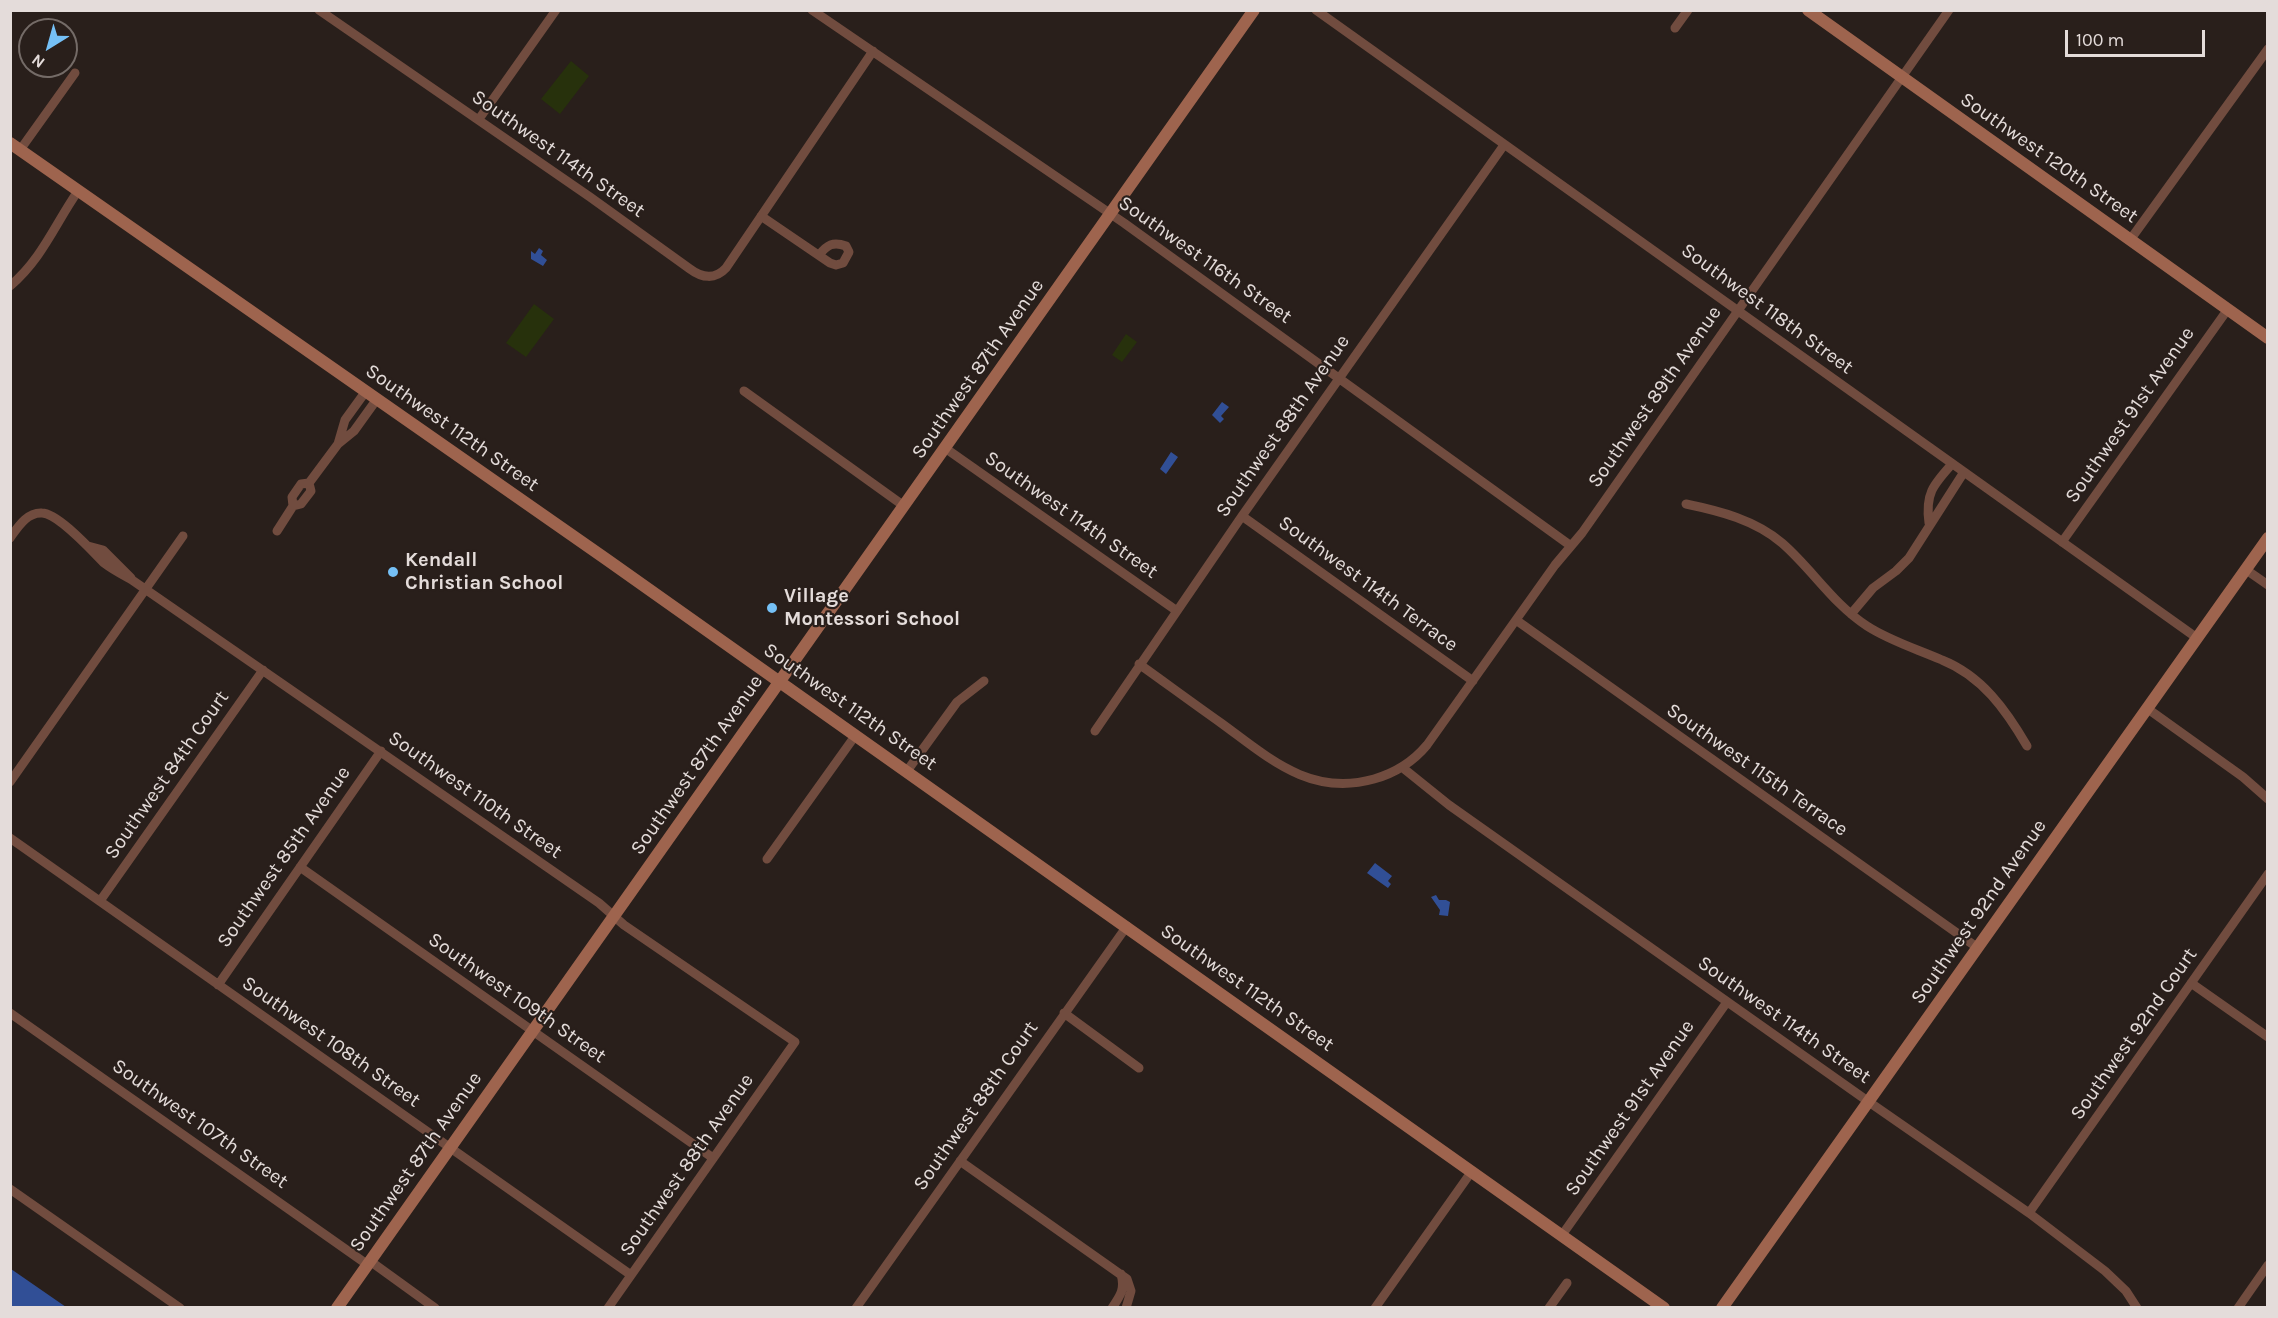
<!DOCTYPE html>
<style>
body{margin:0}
#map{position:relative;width:2278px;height:1318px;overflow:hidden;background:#291f1b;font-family:Karla,sans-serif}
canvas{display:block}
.frame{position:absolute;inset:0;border:12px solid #e4dcda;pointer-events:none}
.north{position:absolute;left:18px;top:18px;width:60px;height:60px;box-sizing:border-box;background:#291f1b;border:2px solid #746b67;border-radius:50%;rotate:217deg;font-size:16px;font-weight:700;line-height:24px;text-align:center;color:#e4dcda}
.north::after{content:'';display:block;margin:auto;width:21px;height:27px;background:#75c0f6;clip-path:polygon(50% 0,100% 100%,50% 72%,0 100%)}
.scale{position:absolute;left:2065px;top:30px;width:140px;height:27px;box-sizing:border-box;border:3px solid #e4dcda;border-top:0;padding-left:8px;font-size:18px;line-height:21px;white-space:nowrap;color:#e4dcda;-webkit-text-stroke:4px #291f1b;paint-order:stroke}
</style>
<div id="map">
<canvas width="2278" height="1318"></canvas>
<div class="frame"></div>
<div class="north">N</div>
<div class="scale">100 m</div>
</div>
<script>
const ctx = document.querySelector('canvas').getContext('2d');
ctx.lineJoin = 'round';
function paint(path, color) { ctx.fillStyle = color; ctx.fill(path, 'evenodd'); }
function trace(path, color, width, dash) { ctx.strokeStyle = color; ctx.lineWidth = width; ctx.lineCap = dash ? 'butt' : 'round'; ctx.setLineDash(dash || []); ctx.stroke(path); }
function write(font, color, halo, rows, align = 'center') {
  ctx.font = font + ' Karla,sans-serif'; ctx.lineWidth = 4.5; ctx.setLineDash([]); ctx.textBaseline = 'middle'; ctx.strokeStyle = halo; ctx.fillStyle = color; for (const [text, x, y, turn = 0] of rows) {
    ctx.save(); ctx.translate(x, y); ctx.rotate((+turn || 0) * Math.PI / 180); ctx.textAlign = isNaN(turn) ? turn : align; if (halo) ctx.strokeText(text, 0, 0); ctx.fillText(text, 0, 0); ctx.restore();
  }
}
paint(new Path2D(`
 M 571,61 L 589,76 L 560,114 L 541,99 Z
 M 534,304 L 554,319 L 526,357 L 506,343 Z
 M 1126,334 L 1137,342 L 1122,362 L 1112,355 Z`), '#27310c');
paint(new Path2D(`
 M 539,248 L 543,251 L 541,255 L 547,260 L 543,266 L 531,259 L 531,251 L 535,254 Z
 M 1222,402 L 1229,407 L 1221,416 L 1224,419 L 1220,423 L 1212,415 Z
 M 1171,452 L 1178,457 L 1166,474 L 1160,469 Z
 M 1375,863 L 1392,876 L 1388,881 L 1391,884 L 1388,888 L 1367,873 Z
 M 1436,895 L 1439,900 L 1446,900 L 1450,902 L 1448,916 L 1439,915 L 1440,910 L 1431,897 Z
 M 11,1269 L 66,1307 L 11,1307 Z`), '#314f96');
trace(new Path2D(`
 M 319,10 L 590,197 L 690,269 C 702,278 715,280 726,268 L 873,51
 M 812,10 L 1124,223 L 1571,546
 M 1316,10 L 2197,638
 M 1675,28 L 1688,10
 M 479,119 L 556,10
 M 20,150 L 75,73
 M 761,216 L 830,263 L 836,265 L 843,263 L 849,252 L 846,246 C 833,241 827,245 819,255
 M 2130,240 L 2268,49
 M 10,286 C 42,259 55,224 78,191
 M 744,391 L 904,506
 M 338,444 L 354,431 L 377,399
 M 945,448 L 1177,611
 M 1686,504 C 1720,511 1755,520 1782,543 C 1812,569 1833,604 1867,626 C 1890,641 1917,649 1942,660 C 1982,676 2006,710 2027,746
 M 293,506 L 301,504 L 311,491 L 309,483 L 338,444 L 345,420 L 366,391
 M 1242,516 L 1473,681
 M 1929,523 C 1925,494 1933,485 1952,464
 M 277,531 L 293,506 L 292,497 L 301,484 L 309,483
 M 10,538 C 18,527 27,512 42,513 C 58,513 92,551 104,563 C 113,570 123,575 132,580 L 599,903 L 624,925 L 795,1042 L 608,1308
 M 2062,542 L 2228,309
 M 88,546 L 103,550 L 131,578
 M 2245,569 L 2268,585
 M 1851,614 L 1873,588 L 1896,571 L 1909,558 L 1964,472
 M 1516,620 L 1978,948
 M 1139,664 C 1167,684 1194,704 1221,723 C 1269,758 1310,797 1374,779 C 1395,773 1412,763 1427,745 L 1555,565 L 1582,533 L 1949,10
 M 2148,709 L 2243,777 L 2268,799
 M 1095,731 L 1242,516 L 1504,145
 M 1403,768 L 1449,805 L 1869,1102 L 2029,1213 L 2105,1271 L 2126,1291 L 2137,1308
 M 907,771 L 957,702 L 984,681
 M 10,782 L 183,536
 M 10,838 L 631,1275
 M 767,859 L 855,736
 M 300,867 L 713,1158
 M 100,901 L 263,670
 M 2191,983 L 2268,1037
 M 218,985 L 381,751
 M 10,1013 L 368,1265
 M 1064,1013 L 1139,1068
 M 960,1161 L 1127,1279 L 1131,1291 L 1126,1308
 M 10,1189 L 180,1308
 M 2029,1213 L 2268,874
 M 1562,1235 L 1727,1002
 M 370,1261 L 435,1308
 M 856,1308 L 1127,926
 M 1112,1308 C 1121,1295 1125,1289 1121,1274
 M 1375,1308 L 1472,1171
 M 1549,1308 L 1567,1283
 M 2238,1308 L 2268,1265`), '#714c3f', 9);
trace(new Path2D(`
 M 1808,10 L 2268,338
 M 10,143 L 606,559 L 1664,1308
 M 337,1308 L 1254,10
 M 1722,1308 L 2268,538`), '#9e644e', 12);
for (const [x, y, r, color] of [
 [393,572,6,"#75c0f6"],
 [772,608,6,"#75c0f6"]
]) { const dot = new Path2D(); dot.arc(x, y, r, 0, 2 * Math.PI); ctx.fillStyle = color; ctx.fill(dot); trace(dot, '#291f1b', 2); }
write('20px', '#e4dcda', '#291f1b', [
 ["Southwest 114th Street",558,154,35],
 ["Southwest 120th Street",2049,158,35],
 ["Southwest 116th Street",1205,260,35],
 ["Southwest 118th Street",1767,309,36],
 ["Southwest 87th Avenue",978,369,-55],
 ["Southwest 89th Avenue",1655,397,-55],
 ["Southwest 91st Avenue",2130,415,-55],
 ["Southwest 88th Avenue",1283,426,-55],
 ["Southwest 112th Street",452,428,35],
 ["Southwest 114th Street",1071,515,35],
 ["Southwest 114th Terrace",1368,584,36],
 ["Southwest 112th Street",850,707,35],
 ["Southwest 87th Avenue",697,765,-55],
 ["Southwest 115th Terrace",1757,770,35],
 ["Southwest 84th Court",167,775,-55],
 ["Southwest 110th Street",475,795,35],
 ["Southwest 85th Avenue",284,857,-55],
 ["Southwest 92nd Avenue",1979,912,-55],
 ["Southwest 112th Street",1247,988,35],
 ["Southwest 109th Street",517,998,35],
 ["Southwest 114th Street",1784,1020,35],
 ["Southwest 92nd Court",2134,1034,-55],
 ["Southwest 108th Street",331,1042,35],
 ["Southwest 88th Court",976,1106,-55],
 ["Southwest 91st Avenue",1630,1108,-55],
 ["Southwest 107th Street",200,1124,35],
 ["Southwest 87th Avenue",416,1162,-55],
 ["Southwest 88th Avenue",687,1165,-55]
]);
write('bold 20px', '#e4dcda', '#291f1b', [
 ["Kendall",405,560],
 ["Christian School",405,583],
 ["Village",784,596],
 ["Montessori School",784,619]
], 'left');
</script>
